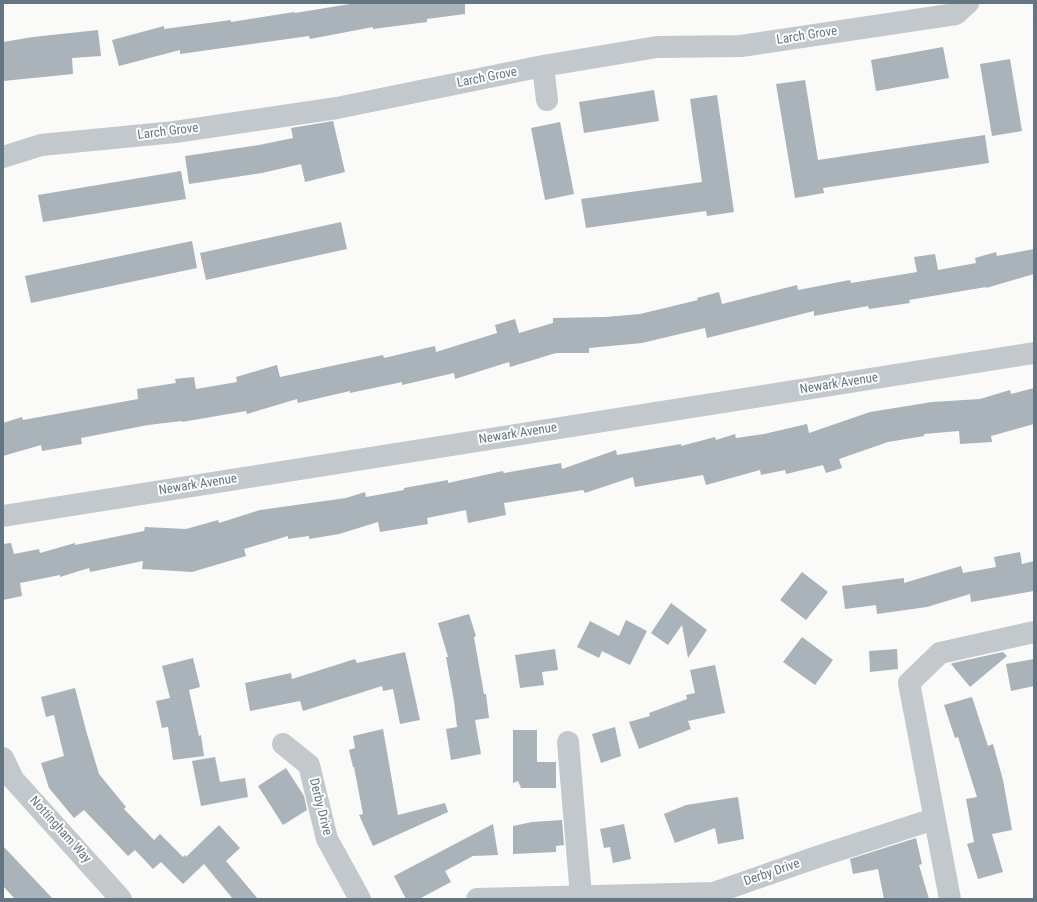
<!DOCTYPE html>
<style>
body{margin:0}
#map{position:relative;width:1037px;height:902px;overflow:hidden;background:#fafaf8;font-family:"Roboto Condensed",sans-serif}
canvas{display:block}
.frame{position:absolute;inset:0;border:4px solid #657683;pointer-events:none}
</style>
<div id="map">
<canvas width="1037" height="902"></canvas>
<div class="frame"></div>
</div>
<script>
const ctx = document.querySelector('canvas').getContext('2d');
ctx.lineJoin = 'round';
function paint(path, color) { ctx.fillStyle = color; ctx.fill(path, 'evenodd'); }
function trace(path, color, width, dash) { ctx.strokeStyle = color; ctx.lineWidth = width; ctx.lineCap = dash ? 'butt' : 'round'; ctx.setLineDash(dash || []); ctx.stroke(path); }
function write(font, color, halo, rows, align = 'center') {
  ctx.font = font + ' "Roboto Condensed",sans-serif'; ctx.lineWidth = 4; ctx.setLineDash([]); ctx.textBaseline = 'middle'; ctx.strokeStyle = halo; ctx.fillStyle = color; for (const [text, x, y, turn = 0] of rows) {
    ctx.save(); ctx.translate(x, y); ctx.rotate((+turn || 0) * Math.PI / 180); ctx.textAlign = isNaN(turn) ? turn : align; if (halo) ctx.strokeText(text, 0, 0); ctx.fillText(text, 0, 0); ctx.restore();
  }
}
paint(new Path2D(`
 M 356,3 L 465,3 L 465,14 L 427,19 L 427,22 L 373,29 L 373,27 L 310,39 L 309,36 L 180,54 L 180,50 L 119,66 L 112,40 L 164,26 L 164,29 L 231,20 L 231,22 L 294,12 L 295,13 Z
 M 98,30 L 101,56 L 72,58 L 73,74 L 3,81 L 3,42 L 33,37 Z
 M 943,47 L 949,78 L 876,91 L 871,60 Z
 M 1010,59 L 1022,131 L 992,136 L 980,64 Z
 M 805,80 L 818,160 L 985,135 L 989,163 L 823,188 L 824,193 L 795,198 L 776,84 Z
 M 654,90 L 659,121 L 584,133 L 579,102 Z
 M 717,95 L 734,212 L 707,216 L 706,211 L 586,228 L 581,199 L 702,182 L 690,99 Z
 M 333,121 L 345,172 L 305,182 L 301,164 L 262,173 L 189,184 L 185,156 L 259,145 L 293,138 L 291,128 Z
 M 560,122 L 574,194 L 545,200 L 531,128 Z
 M 181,171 L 186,199 L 43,222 L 38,195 Z
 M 341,222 L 347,249 L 206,280 L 200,253 Z
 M 192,241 L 197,268 L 31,303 L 25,276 Z
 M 1034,249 L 1034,274 L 986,288 L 986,287 L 909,300 L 910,303 L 869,309 L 868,306 L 814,316 L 814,311 L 707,338 L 705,328 L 642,343 L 589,348 L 589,353 L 556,353 L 510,367 L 509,362 L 455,379 L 454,373 L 402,385 L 402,382 L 350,393 L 350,391 L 298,403 L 297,399 L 247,414 L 246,411 L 182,422 L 182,421 L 148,425 L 81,438 L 82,444 L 42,451 L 41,445 L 3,456 L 3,423 L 22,417 L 23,420 L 138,399 L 137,389 L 176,383 L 175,379 L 194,377 L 196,389 L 237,382 L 236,377 L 277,365 L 280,377 L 383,355 L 384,358 L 435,346 L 436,352 L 497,333 L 495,325 L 515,319 L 519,333 L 553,323 L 553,318 L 605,317 L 640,314 L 698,300 L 697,298 L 719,292 L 722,304 L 797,285 L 798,290 L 850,280 L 851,283 L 917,272 L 914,257 L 935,254 L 938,270 L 976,263 L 975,258 L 996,252 L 997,256 Z
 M 1034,388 L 1034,424 L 991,436 L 992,442 L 960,444 L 959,431 L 924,434 L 924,436 L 888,442 L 839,459 L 842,468 L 826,473 L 823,465 L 786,474 L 785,470 L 761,475 L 760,470 L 706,485 L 703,475 L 635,487 L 633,477 L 585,493 L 583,490 L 504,503 L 506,515 L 468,523 L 466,510 L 427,518 L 428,524 L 380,532 L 378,522 L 339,534 L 309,539 L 309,536 L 288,539 L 288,536 L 244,549 L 246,556 L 192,572 L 142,569 L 143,561 L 90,572 L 89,568 L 60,577 L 60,575 L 20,583 L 22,596 L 3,600 L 3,544 L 11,543 L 14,554 L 39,549 L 40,553 L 75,543 L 75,545 L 144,531 L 145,527 L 186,529 L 218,520 L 219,523 L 260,510 L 346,498 L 365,492 L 366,497 L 404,490 L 404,488 L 448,480 L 448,483 L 503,471 L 504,473 L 561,463 L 562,469 L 616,450 L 617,455 L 681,444 L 681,446 L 715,437 L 716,440 L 735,434 L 736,438 L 764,434 L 807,424 L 809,433 L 870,412 L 932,402 L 980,399 L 1010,390 L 1011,394 Z
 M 1020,552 L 1022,564 L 1034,561 L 1034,591 L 971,602 L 970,594 L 927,607 L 877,614 L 876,605 L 845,609 L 842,586 L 904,578 L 904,583 L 961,566 L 963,573 L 996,567 L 994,557 Z
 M 802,572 L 828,592 L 806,620 L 780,600 Z
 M 671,603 L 707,630 L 688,658 L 682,625 L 668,645 L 651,633 Z
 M 469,614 L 476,636 L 474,637 L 484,694 L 486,694 L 489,718 L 475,720 L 481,754 L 451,760 L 446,729 L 457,727 L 454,701 L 446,657 L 448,657 L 438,623 Z
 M 626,620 L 647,631 L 630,665 L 602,651 L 599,658 L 577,647 L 590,621 L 619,636 Z
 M 802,637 L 833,660 L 815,685 L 783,662 Z
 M 555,649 L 558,670 L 542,672 L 544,685 L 520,688 L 515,655 Z
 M 897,649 L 898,669 L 870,672 L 869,651 Z
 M 405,652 L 420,720 L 400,724 L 393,689 L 383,691 L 382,686 L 303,711 L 300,701 L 250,711 L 245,683 L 291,673 L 292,679 L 355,659 L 357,663 Z
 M 1003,652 L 1007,656 L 970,687 L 951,664 L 953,663 Z
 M 193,658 L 200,687 L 189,690 L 199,736 L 201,735 L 204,756 L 173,760 L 168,727 L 162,728 L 156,701 L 170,698 L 162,666 Z
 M 1034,659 L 1034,686 L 1011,691 L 1006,664 Z
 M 715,665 L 725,713 L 688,721 L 691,729 L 639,749 L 629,722 L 650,716 L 649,713 L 687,699 L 686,695 L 695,693 L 690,670 Z
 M 75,688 L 87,734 L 99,774 L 126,807 L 124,809 L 154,840 L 160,834 L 183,857 L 185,855 L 186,857 L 219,825 L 240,848 L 226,861 L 258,899 L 233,899 L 204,864 L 183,884 L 161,862 L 153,869 L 135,850 L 128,856 L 84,810 L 74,818 L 49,788 L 41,763 L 64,756 L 54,715 L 46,717 L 41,697 Z
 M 972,697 L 988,746 L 993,744 L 1003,780 L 1012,830 L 992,834 L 1003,872 L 978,879 L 967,844 L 974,842 L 966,799 L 977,797 L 958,737 L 955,738 L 944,705 Z
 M 615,727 L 621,756 L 601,763 L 592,734 Z
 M 383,729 L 398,815 L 445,803 L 448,812 L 373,846 L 359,815 L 363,814 L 354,767 L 353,767 L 349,750 L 355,748 L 353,736 Z
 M 513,730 L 537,730 L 537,762 L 556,762 L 556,788 L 521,788 L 518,781 L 513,783 Z
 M 215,757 L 220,782 L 245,778 L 248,797 L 201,806 L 192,761 Z
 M 286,768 L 304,796 L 307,810 L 283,825 L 258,786 Z
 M 738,797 L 744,839 L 718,844 L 715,828 L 675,843 L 664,814 L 686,805 Z
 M 562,820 L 564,845 L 556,846 L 556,852 L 513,854 L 513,826 L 532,822 Z
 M 493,824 L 498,855 L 473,856 L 445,871 L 451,882 L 419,899 L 406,899 L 394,876 Z
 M 624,824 L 631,859 L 613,863 L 610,847 L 604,848 L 600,829 Z
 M 916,838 L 922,864 L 919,865 L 929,899 L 884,899 L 878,869 L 853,874 L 850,859 Z
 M 3,846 L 53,899 L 15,899 L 3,886 Z`), '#aab3b9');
trace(new Path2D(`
 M 543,66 L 547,100
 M 3,157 L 41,145 L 175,132 L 337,108 L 543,66 L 657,47 L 741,46 L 956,14 L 968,3
 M 3,516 L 1034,353
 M 568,742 L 581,896
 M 283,744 L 309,765 L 327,839 L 360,899
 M 3,758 L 13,779 L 121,899
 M 477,899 L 714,893 L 820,856 L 934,819
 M 950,899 L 909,683 L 940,653 L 1034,632`), '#c3c8cc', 22);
write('13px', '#657683', '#fff', [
 ["Larch Grove",807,36,-9],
 ["Larch Grove",487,78,-11],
 ["Larch Grove",168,132,-7],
 ["Newark Avenue",839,384,-9],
 ["Newark Avenue",518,434,-9],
 ["Newark Avenue",198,485,-9],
 ["Derby Drive",320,807,76],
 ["Nottingham Way",60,830,48],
 ["Derby Drive",772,873,-19]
]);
</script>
